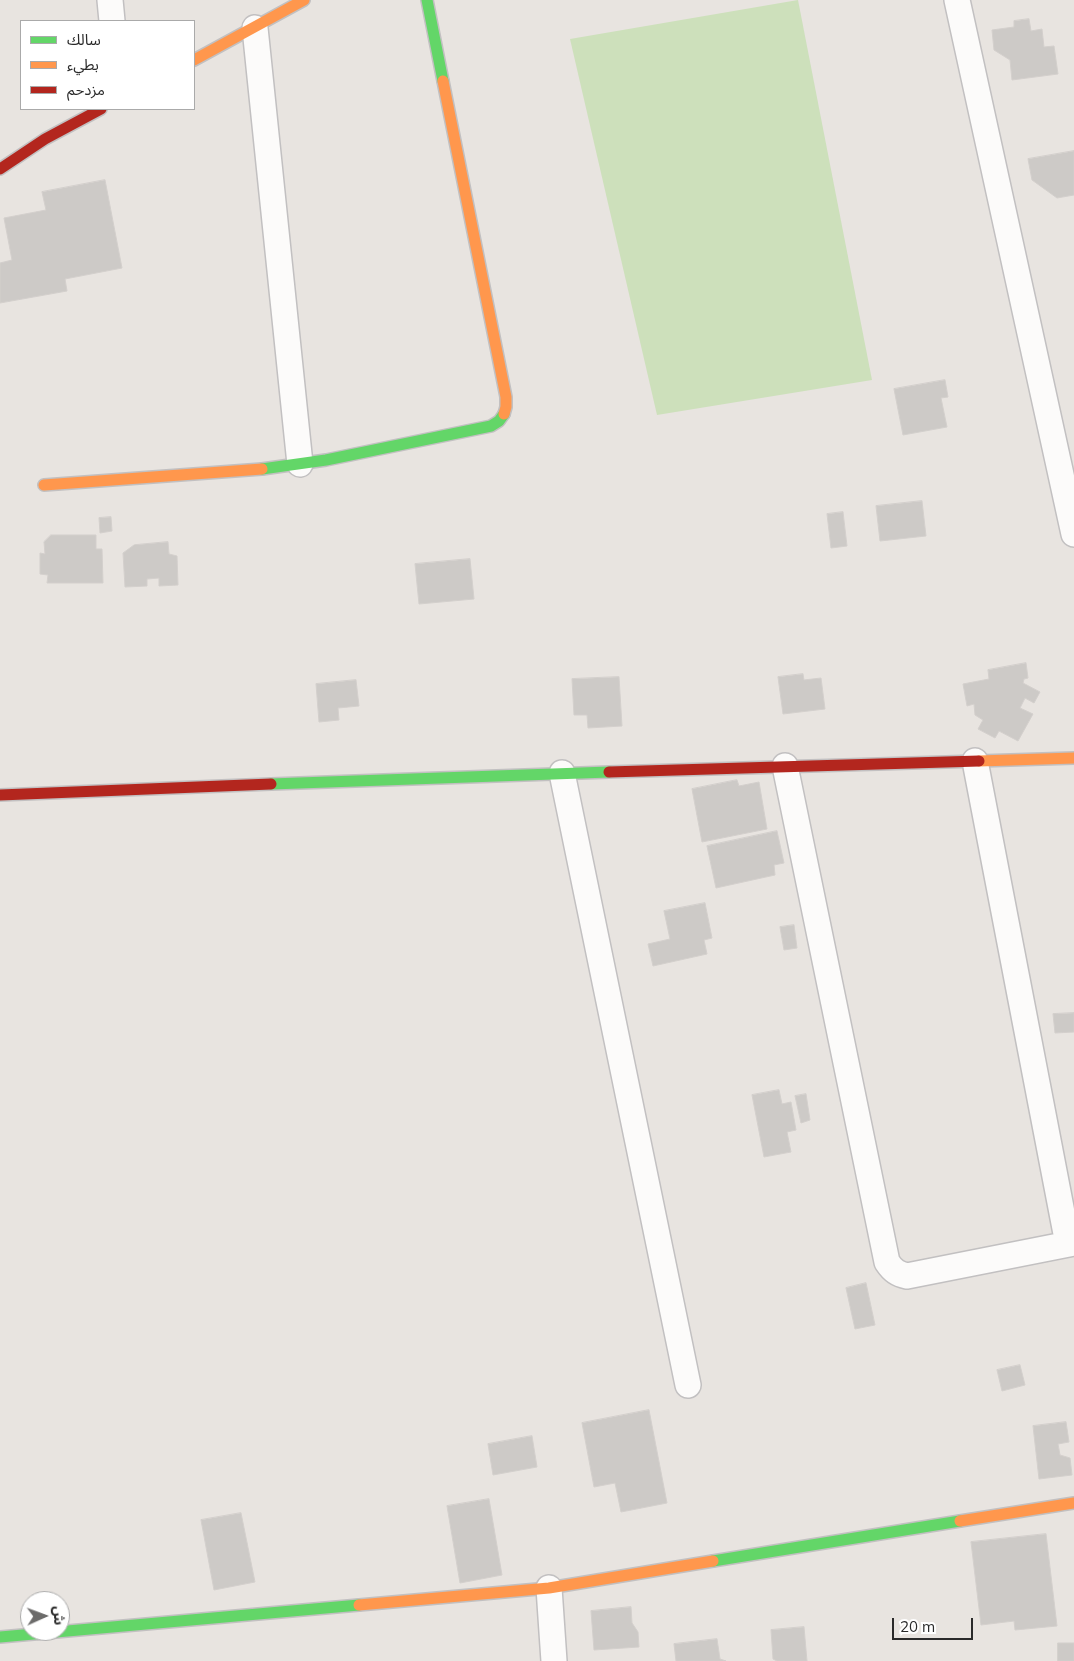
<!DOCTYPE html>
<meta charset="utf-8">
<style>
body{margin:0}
#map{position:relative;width:1074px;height:1661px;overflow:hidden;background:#e8e4e0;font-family:Mulish,"Noto Sans Arabic",sans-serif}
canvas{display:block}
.legend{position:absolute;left:20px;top:20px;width:175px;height:90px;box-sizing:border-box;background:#fff;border:1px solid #aaa;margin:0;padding:6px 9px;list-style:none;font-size:15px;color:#2a2a2a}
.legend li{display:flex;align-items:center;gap:10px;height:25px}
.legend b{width:25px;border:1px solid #aaa}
.north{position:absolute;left:20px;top:1591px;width:50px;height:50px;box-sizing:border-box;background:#fff;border:1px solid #aaa;border-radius:50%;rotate:88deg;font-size:14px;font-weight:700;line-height:20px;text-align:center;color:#2a2a2a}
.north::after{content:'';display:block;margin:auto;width:18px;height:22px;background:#6c6b6a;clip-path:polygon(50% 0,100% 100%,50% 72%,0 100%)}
.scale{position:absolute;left:892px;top:1618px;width:81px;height:22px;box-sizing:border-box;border:2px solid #2a2a2a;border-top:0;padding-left:6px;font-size:15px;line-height:18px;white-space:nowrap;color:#2a2a2a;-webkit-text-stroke:4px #fff;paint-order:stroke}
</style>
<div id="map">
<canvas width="1074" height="1661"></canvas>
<ul class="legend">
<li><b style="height:6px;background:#63d668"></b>سالك</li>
<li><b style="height:6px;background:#ff974d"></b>بطيء</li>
<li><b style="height:6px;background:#b3261e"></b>مزدحم</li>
</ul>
<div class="north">ش</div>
<div class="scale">20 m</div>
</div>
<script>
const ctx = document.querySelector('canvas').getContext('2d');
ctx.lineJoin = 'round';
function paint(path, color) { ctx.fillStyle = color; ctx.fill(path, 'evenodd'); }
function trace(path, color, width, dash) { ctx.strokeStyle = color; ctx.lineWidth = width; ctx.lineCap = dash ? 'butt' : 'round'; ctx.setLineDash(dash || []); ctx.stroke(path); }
paint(new Path2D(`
 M 798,0 L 872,380 L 657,415 L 570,39 Z`), '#cde0bb');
const building = new Path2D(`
 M 1029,19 L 1031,31 L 1042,29 L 1044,47 L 1054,46 L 1058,74 L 1012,80 L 1010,60 L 994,50 L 992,30 L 1014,27 L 1014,21 Z
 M 1074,151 L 1074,195 L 1057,198 L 1032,180 L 1028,159 Z
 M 105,180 L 122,268 L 65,279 L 67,291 L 0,303 L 0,263 L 12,260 L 4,218 L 46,210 L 42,192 Z
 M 945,380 L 948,397 L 941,398 L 947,427 L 903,435 L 894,389 Z
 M 922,501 L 926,536 L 880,541 L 876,506 Z
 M 843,512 L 847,546 L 831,548 L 827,514 Z
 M 111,517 L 112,531 L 100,533 L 99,518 Z
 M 51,535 L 96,535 L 96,549 L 102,549 L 103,583 L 47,583 L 48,575 L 40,574 L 40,553 L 45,554 L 44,542 Z
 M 168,542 L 169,554 L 177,556 L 178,585 L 159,586 L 159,578 L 147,579 L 147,586 L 125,587 L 123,553 L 134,545 Z
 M 470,559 L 474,599 L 419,604 L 415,564 Z
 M 1026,663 L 1028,678 L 1024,679 L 1023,683 L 1040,692 L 1034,703 L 1025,698 L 1020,708 L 1033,714 L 1018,741 L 999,731 L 995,738 L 978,729 L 983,720 L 975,715 L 974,704 L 967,706 L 963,684 L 989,679 L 988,670 Z
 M 803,674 L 804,680 L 821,678 L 825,709 L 783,714 L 778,677 Z
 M 619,677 L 622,726 L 588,728 L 587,715 L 574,715 L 572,679 Z
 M 356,680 L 359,706 L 338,708 L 339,720 L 319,722 L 316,684 Z
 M 737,780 L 739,786 L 759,782 L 767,829 L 702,842 L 692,789 Z
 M 777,831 L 784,863 L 774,865 L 775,875 L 716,888 L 707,846 Z
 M 705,903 L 712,938 L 704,940 L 707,954 L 653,966 L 648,944 L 670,939 L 664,911 Z
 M 794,925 L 797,948 L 784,950 L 780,927 Z
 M 1074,1013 L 1074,1032 L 1055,1033 L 1053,1014 Z
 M 779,1090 L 782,1104 L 791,1102 L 796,1130 L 787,1132 L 791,1152 L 764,1157 L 752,1095 Z
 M 806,1094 L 810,1120 L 801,1123 L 795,1096 Z
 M 866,1283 L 875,1325 L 855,1329 L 846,1288 Z
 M 1020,1365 L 1025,1385 L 1002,1391 L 997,1370 Z
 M 649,1410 L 667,1503 L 621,1512 L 615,1483 L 594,1487 L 582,1423 Z
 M 1066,1422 L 1069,1442 L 1058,1444 L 1060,1455 L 1070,1458 L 1072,1475 L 1039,1479 L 1033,1426 Z
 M 532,1436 L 537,1467 L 493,1475 L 488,1444 Z
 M 489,1499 L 502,1575 L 460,1583 L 447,1506 Z
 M 241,1513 L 255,1582 L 214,1590 L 201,1520 Z
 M 1046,1534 L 1057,1626 L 1015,1630 L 1014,1621 L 981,1625 L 971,1542 Z
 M 631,1607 L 632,1623 L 638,1632 L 639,1647 L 594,1650 L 591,1611 Z
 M 804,1627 L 807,1661 L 777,1661 L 773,1659 L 771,1630 Z
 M 717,1639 L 720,1659 L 726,1661 L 676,1661 L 674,1644 Z
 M 1058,1643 L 1074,1643 L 1074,1661 L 1058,1661 Z`);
paint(building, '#cdcac7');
trace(building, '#d3cfcc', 1);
const street = new Path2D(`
 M 110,0 L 112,21
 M 957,0 L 1074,534
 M 255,28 L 300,464
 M 975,761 L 1068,1244
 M 785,766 L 887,1262 C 893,1271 898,1274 907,1276 L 1074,1243
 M 562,773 L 688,1385
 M 549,1588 L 554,1661`);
const fast = new Path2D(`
 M 427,0 L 443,81
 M 262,469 L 326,460 L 491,426 L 499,421 L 504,414
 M 271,784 L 609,772
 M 713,1561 L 960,1521
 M 0,1637 L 359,1605`);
const slow = new Path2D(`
 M 194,60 L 304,0
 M 443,81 L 506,397 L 506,407 L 504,414
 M 44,485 L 262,469
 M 979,761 L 1074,758
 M 960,1521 L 1074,1503
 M 359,1605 L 549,1588 L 713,1561`);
const jam = new Path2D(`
 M 0,169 L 45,139 L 101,109
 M 609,772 L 979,761
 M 0,795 L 271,784`);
trace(street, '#c2c0c1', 28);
trace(fast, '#c2c0c1', 14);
trace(slow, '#c2c0c1', 14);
trace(jam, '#c2c0c1', 14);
trace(street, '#fcfbfa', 25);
trace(fast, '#63d668', 11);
trace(slow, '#ff974d', 11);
trace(jam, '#b3261e', 11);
</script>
